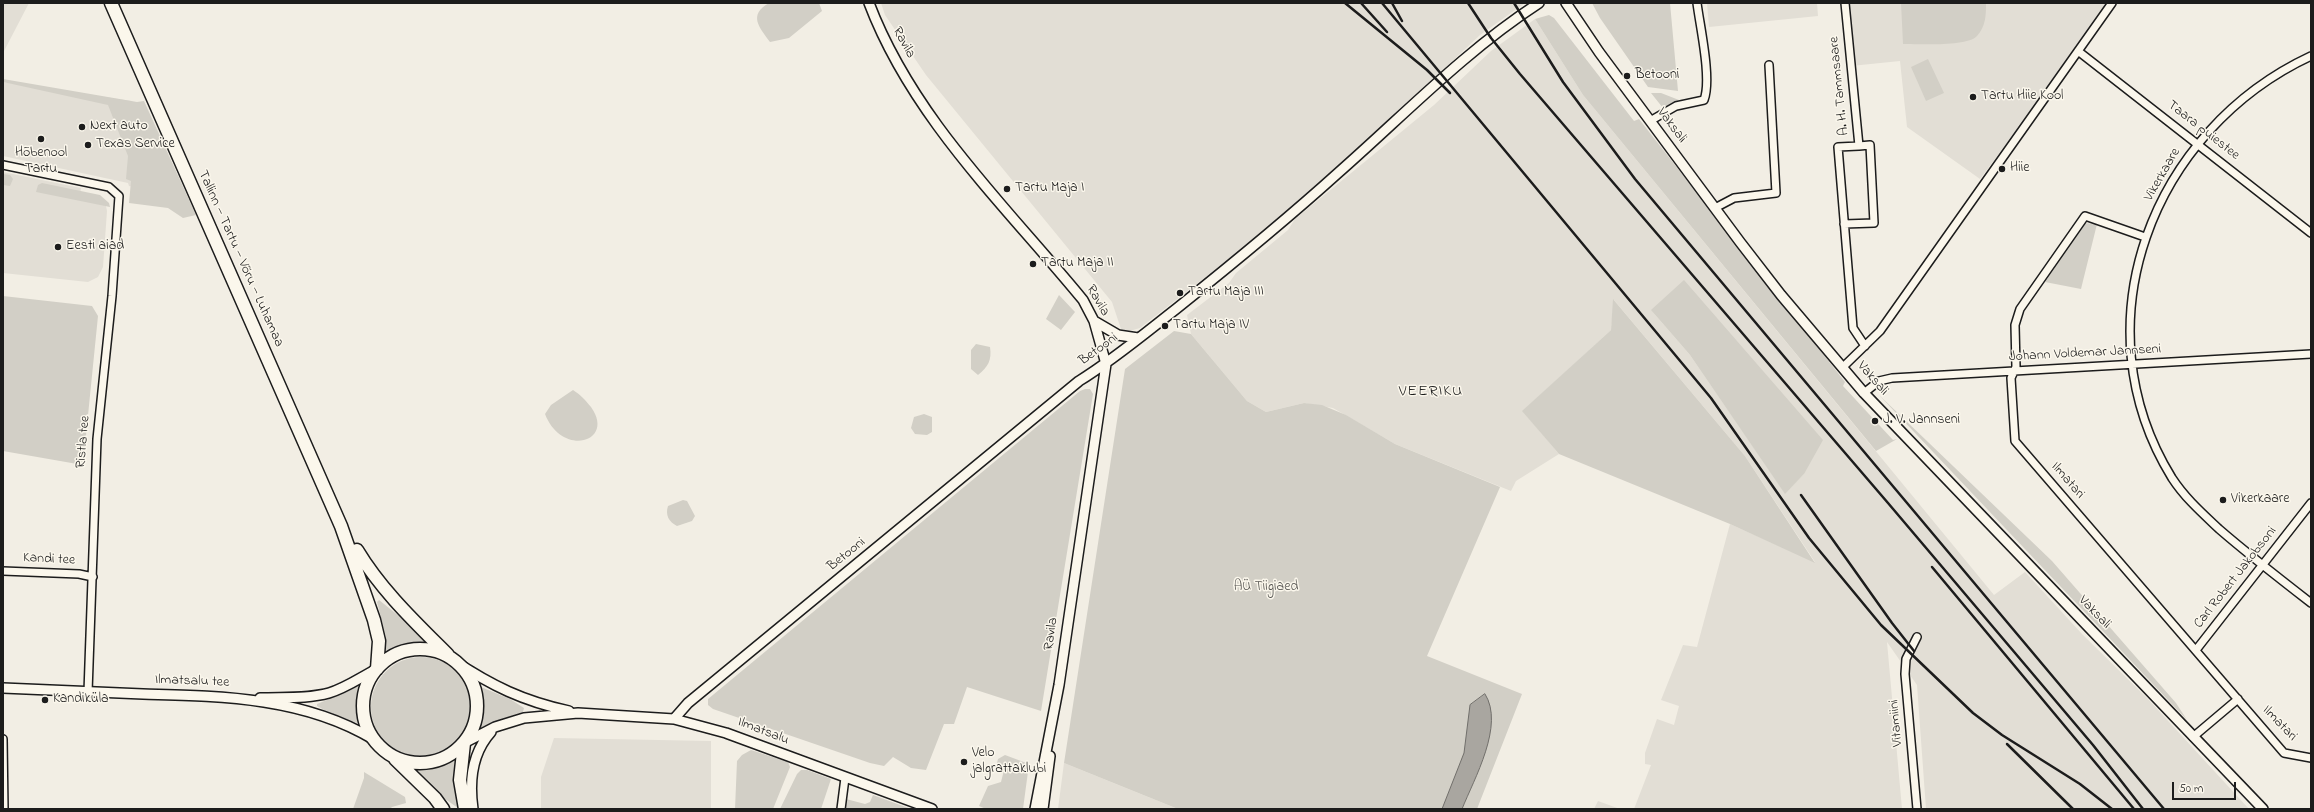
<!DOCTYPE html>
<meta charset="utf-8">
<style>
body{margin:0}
#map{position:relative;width:2314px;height:812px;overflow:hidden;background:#f2eee4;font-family:"Indie Flower",sans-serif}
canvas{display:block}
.frame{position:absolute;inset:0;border:4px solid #1c1c1c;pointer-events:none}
.scale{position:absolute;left:2172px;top:782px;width:64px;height:18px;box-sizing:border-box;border:2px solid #1c1c1c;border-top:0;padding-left:5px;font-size:12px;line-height:14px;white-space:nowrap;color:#1c1c1c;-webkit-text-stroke:3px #fbf7ec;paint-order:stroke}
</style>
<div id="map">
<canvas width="2314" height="812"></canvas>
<div class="frame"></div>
<div class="scale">50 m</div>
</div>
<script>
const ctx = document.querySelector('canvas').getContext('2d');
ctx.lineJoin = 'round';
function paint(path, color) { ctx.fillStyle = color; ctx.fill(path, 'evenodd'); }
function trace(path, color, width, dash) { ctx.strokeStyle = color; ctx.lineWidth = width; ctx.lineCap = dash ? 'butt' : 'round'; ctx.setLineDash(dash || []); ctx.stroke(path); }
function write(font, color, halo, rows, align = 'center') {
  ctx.font = font + ' "Indie Flower",sans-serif'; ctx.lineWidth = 3; ctx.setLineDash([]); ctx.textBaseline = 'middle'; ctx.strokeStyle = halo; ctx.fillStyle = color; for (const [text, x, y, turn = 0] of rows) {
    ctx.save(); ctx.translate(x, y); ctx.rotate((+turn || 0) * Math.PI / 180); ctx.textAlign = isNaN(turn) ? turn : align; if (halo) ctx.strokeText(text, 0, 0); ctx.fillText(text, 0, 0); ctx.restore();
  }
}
paint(new Path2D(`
 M 3,3 L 29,3 L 3,53 Z
 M 881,3 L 1525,3 L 1480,35 L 1355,153 L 1243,248 L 1140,328 L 1126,332 L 1121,329 L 1112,302 L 926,75 L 885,15 Z
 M 1707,3 L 1817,3 L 1818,16 L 1709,27 Z
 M 1845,3 L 2112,3 L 1980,179 L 1907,127 L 1900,61 L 1851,66 Z
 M 1535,19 L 1583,95 L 1994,595 L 2025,572 L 2082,634 L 2148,699 L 2249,809 L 1926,809 L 1917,685 L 1887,642 L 1902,809 L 1634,809 L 1651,765 L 1645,764 L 1645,753 L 1657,719 L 1674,725 L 1679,706 L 1661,700 L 1683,645 L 1697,647 L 1730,524 L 1815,562 L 1745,456 L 1614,300 L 1611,330 L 1523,411 L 1559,454 L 1516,481 L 1511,491 L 1395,444 L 1333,408 L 1304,403 L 1266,412 L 1247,401 L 1191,334 L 1187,315 L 1229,283 L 1236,273 L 1288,230 L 1295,219 L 1434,105 L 1491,51 ZM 1651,310 L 1804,474 L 1785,493 L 1690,355 Z
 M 3,82 L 132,101 L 176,196 L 129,186 L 128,183 L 3,156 Z
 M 3,172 L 81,188 L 80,194 L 106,206 L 107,211 L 103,267 L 98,277 L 88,282 L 3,273 Z
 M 554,738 L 711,741 L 711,809 L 541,809 L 541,777 Z
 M 1064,763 L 1178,809 L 1058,809 Z
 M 1598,801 L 1620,809 L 1594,809 Z`), '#e2ded5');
paint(new Path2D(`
 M 769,3 L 819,3 L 822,11 L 789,38 L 770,42 C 759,27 748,15 769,3 Z
 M 1592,3 L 1670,3 L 1678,91 L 1648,87 L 1600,18 Z
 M 1901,3 L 1986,3 C 1986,15 1986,26 1977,36 C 1967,47 1919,44 1903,44 Z
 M 1549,15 L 1554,18 L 1634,121 L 1639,119 L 1845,382 L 1843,386 L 1893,440 L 1897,439 L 1876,451 L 1583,95 L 1535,19 Z
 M 1928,59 L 1944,93 L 1926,101 L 1911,67 Z
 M 3,79 L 137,102 L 144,101 L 196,215 L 183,218 L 168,208 L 129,203 L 131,181 L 126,179 L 128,156 L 108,105 L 3,82 Z
 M 1651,93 L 1661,93 L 1679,100 L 1663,108 Z
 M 3,174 L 10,175 L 13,179 L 10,186 L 3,185 Z
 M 42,183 L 100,195 L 109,203 L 110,207 L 36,192 L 38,185 Z
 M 2084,223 L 2097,224 L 2081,289 L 2045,282 Z
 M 1684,280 L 1823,440 L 1804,474 L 1785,494 L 1690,355 L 1651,310 Z
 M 1059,295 L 1075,312 L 1061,330 L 1046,319 Z
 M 3,296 L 92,306 L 98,316 L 83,465 L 3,451 Z
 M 1613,299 L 1745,456 L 1815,563 L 1730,524 L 1559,454 L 1522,411 L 1611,330 Z
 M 1174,331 L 1191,334 L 1247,401 L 1266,412 L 1304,403 L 1322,405 L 1346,415 L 1395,444 L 1500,487 L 1427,656 L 1522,694 L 1477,809 L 1178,809 L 1064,763 L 1125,369 Z
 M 976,344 L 990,347 C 992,360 988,367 978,375 L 971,369 L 971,350 Z
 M 1085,389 L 1090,389 L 1093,394 L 1041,711 L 967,687 L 954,724 L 944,724 L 926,770 L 911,768 L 893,757 L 884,766 L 870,763 L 713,709 L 708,705 L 708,699 L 1080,391 Z
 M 573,390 C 581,395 585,400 591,407 C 616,442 562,458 545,414 L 551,405 Z
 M 1879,395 L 2052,561 L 2176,703 L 2187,720 Z
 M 924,414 L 932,417 L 932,432 L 927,435 L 915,434 L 911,428 L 914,417 Z
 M 683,500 L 687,501 L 695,516 L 692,521 L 677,526 C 669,522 665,515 668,506 Z
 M 379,600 L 404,620 L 429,645 L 405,647 L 386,655 L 386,637 L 377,602 Z
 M371 707a50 50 0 1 1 100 0a50 50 0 1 1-100 0Z
 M 363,683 L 359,698 L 360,724 L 328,712 L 317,706 L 317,704 L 344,693 Z
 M 481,687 L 510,699 L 524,708 L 523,712 L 499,720 L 480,729 L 482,711 Z
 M 751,750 L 788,762 L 790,767 L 773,809 L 735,809 L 737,761 L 742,755 Z
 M 1005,755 L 1029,764 L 1023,809 L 986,809 L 979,806 L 988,786 L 1001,782 L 1004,770 L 997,763 L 998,759 Z
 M 455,759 L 455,781 L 460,806 L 458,808 L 438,794 L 412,768 L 437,766 Z
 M 801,770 L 807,770 L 831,779 L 821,809 L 780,809 L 797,774 Z
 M 364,772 L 405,797 L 406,803 L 392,807 L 390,809 L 353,809 L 364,778 Z
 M 873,795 L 911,809 L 843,809 L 846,799 L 865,804 L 870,802 Z`), '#d2cfc6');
const water = new Path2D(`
 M 1485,694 C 1505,725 1474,779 1462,809 L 1442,809 L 1464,753 L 1470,705 Z`);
paint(water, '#a9a6a0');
trace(water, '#716f6b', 1);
const minor = new Path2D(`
 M 1845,3 L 1859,146 L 1838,147 L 1853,328 L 1865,346
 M 2078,51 L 2311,233
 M 2311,56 C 2152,130 2077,324 2172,478 C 2185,498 2202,513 2219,529 C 2249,555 2280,579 2311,603
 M 1650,121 L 1676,106 L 1704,100 C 1712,79 1700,27 1697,3
 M 3,165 L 109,187 L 119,196 L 112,296 L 97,439 L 88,692
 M 1715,208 L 1734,198 L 1776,193 L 1769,65
 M 1844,224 L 1874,223 L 1870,145 L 1859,146
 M 2145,237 L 2085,216 L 2020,309 L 2015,325 L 2016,367 L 2011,378 L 2015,441 L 2284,753 L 2311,758
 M 1843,367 L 1880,331 L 2112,3
 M 1864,393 L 1879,381 L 1892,378 L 2311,354
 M 3,571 L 79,574 L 93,577
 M 2196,650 L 2311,503
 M 2193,737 L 2238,699
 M 3,739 L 4,809
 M 841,809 L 845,778
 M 1917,809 L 1905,674 L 1906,659 L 1917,637`);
const tertiary = new Path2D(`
 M 869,3 C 913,119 1006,206 1083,300 L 1094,321 L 1106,364 L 1059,685 L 1035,809
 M 1566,3 L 1599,52 L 1740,242 L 1781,295 L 1864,393 L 2263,809
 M 1094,321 L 1118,335 L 1138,338
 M 453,660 C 492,686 523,701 569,711
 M 3,688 C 50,690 96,692 143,694 C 221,696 303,697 373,739
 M 260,698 C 283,697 307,699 329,693 C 346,688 361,677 377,669
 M 674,719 L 688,703 L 1079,381 C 1113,360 1144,334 1176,309 C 1231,265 1286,220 1338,173 C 1404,115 1465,51 1539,3
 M 464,743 L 495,727 L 524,718 L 578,713 L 674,719 L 726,733 L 932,809
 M 473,809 C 469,781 472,753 491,732
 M 1043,809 L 1050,756`);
const trunk = new Path2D(`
 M 111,3 L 341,526 L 374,620 L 379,641 L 377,669
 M 357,550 C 381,590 415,622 448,655
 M363 706a57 57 0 1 1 114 0a57 57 0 1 1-114 0Z
 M 464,743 L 460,780 L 465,809
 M 395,759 L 435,798 L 443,809`);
trace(minor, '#1c1c1c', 10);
trace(tertiary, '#1c1c1c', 12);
trace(trunk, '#1c1c1c', 15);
trace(minor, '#fbf7ec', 7);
trace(tertiary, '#fbf7ec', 9);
trace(trunk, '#fbf7ec', 12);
trace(new Path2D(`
 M 1345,3 L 1427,70 L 1450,93
 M 1361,3 L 1387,32
 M 1382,3 L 1711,398 L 1809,538 L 1881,625 L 1973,713 L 2002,735 L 2080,784 L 2112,809
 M 1392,3 L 1402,21
 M 1468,3 L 1491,38 L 1520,74 L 1888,503 L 2093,745 L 2143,809
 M 1514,3 L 1563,82 L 1635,179 L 2164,809
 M 1801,495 L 1892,623 L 1914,651
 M 1932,567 L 2134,809
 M 2007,744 L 2073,809`), '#1c1c1c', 2.5);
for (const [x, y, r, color] of [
 [1627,76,4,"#1c1c1c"],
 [1973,97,4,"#1c1c1c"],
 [82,127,4,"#1c1c1c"],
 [41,139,4,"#1c1c1c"],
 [88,145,4,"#1c1c1c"],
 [2002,169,4,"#1c1c1c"],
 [1007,189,4,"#1c1c1c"],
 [58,247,4,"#1c1c1c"],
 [1033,264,4,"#1c1c1c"],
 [1180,293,4,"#1c1c1c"],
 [1165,326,4,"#1c1c1c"],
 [1875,421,4,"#1c1c1c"],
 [2223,500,4,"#1c1c1c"],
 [45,700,4,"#1c1c1c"],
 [964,762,4,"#1c1c1c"]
]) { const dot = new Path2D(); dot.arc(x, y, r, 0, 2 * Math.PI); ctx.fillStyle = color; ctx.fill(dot); trace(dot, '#fbf7ec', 1.5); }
write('14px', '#1c1c1c', '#fbf7ec', [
 ["Ravila",903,43,61],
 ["A. H. Tammsaare",1840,86,-96],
 ["Vaksali",1671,126,53],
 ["Taara puiestee",2203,131,38],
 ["Vikerkaare",2163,175,-60],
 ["Tallinn — Tartu — Võru — Luhamaa",240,259,66],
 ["Ravila",1097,301,60],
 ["Betooni",1099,350,-36],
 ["Johann Voldemar Jannseni",2085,354,-3],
 ["Vaksali",1872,379,49],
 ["Ristla tee",84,442,-85],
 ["Ilmatari",2067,481,49],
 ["Betooni",847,555,-39],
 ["Kandi tee",49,560,3],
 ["Carl Robert Jakobsoni",2236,578,-52],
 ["Vaksali",2094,613,46],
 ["Ravila",1052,634,-82],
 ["Ilmatsalu tee",192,682,2],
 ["Vitamiini",1897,723,-95],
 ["Ilmatari",2279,724,46],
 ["Ilmatsalu",763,732,21]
]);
write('14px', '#1c1c1c', '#fbf7ec', [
 ["Betooni",1635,76],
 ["Tartu Hiie Kool",1981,97],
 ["Next auto",90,127],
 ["Texas Service",96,145],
 ["Hõbenool",41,154,"center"],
 ["Tartu",41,170,"center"],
 ["Hiie",2010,169],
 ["Tartu Maja I",1015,189],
 ["Eesti aiad",66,247],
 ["Tartu Maja II",1041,264],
 ["Tartu Maja III",1188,293],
 ["Tartu Maja IV",1173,326],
 ["J. V. Jannseni",1883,421],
 ["Vikerkaare",2231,500],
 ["Kandiküla",53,700],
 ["Velo",972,754],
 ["jalgrattaklubi",972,770]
], 'left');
write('14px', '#53524f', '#fbf7ec', [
 ["AÜ Tiigiaed",1266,588]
]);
ctx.letterSpacing = '1px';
write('16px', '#1c1c1c', '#fbf7ec', [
 ["VEERIKU",1431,392]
]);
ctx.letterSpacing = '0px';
</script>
